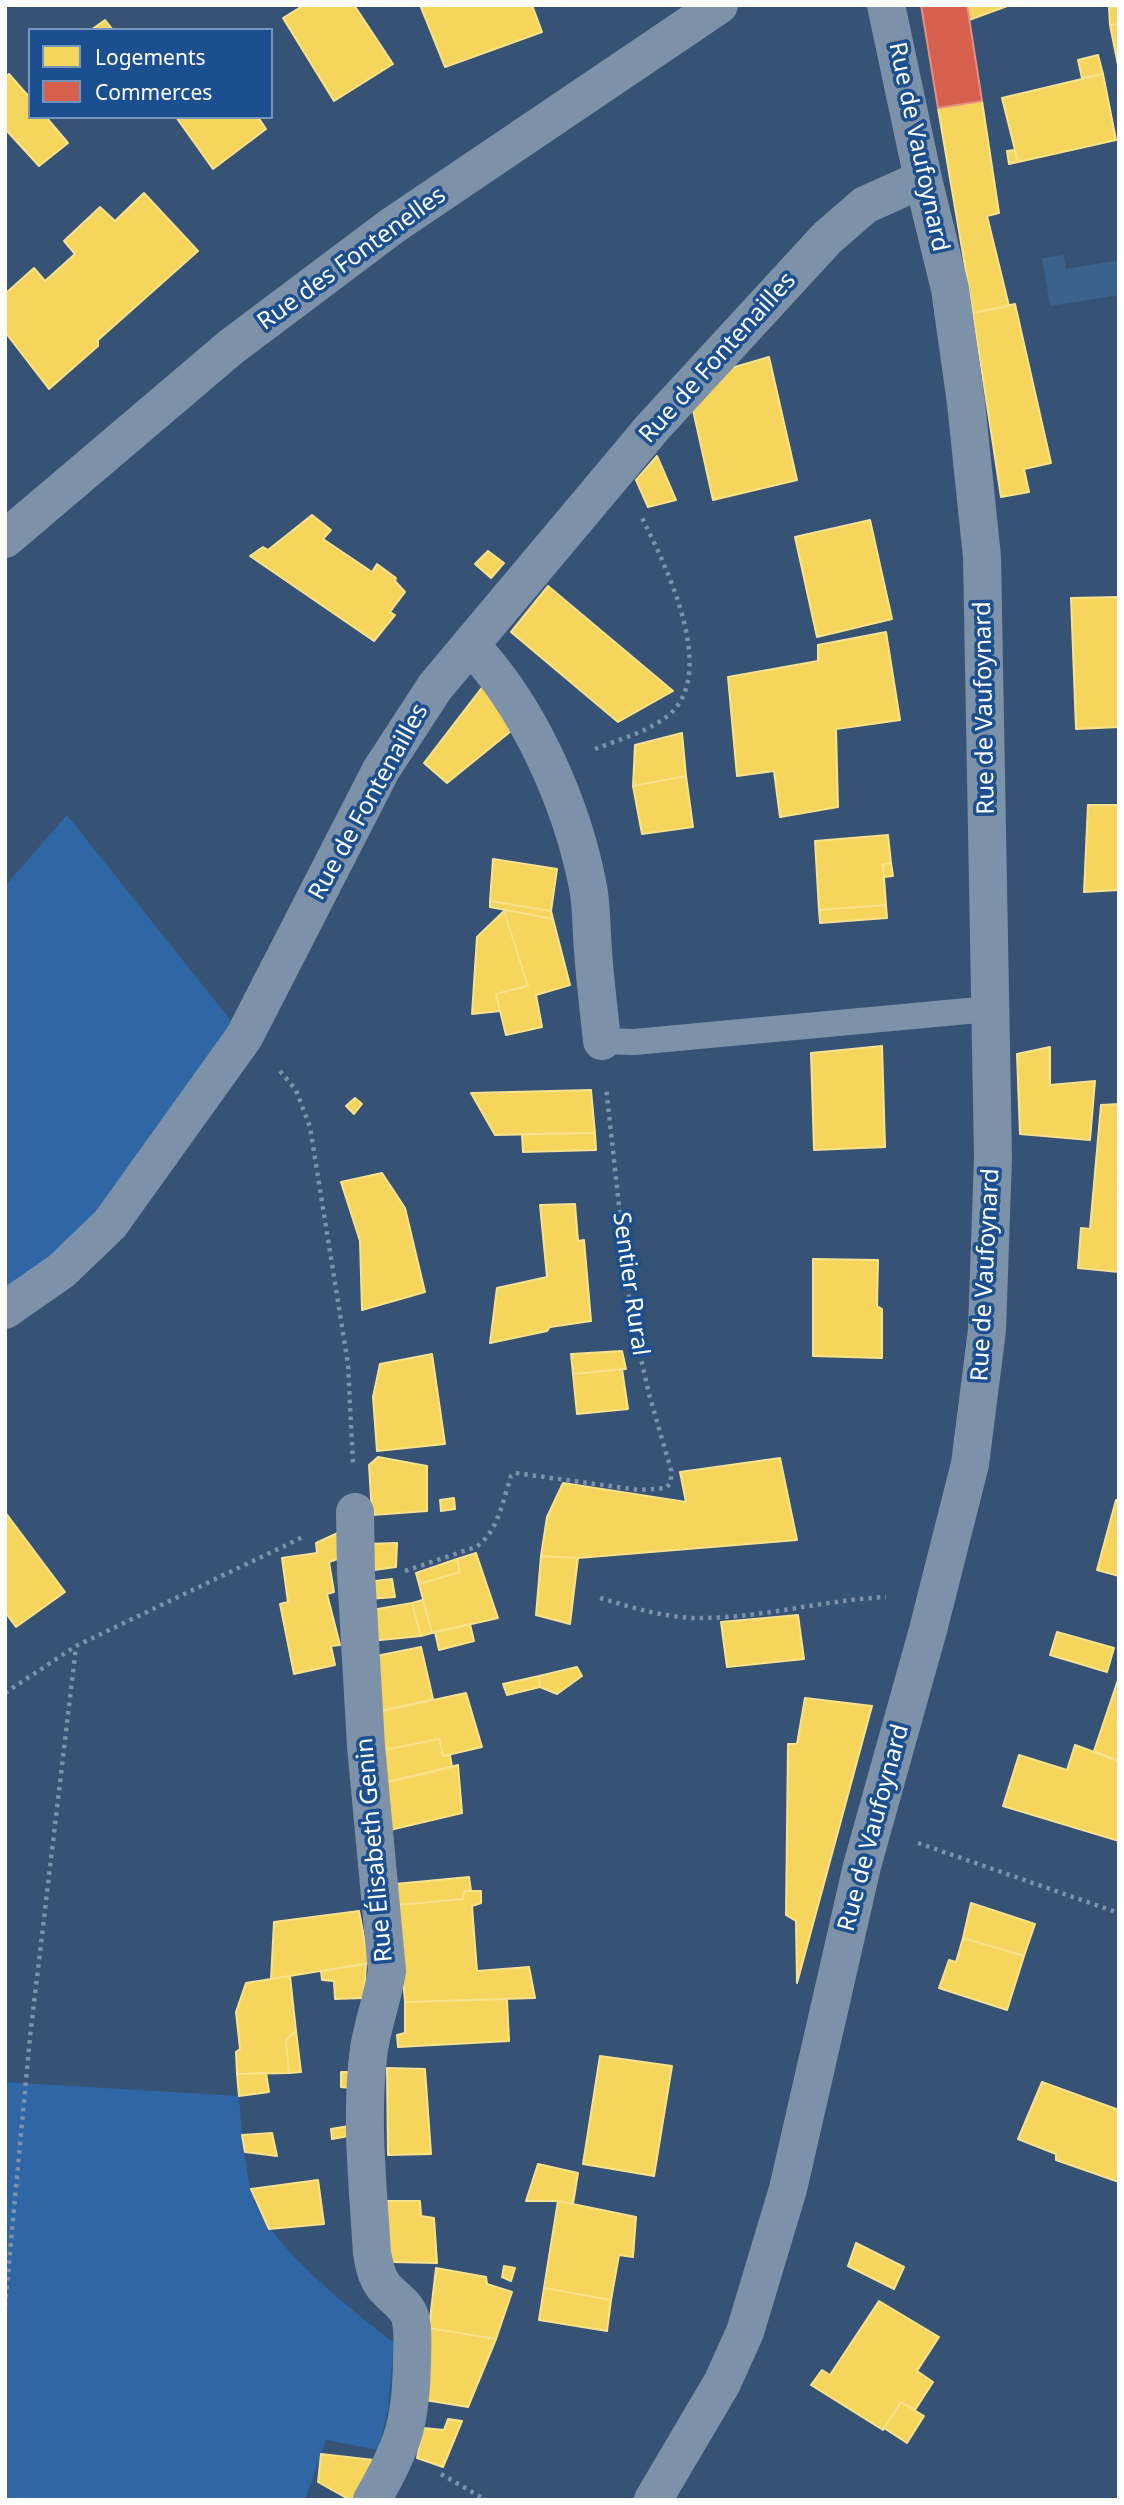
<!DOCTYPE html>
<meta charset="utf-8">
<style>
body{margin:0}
#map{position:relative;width:1124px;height:2505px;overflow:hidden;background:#365274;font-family:"Noto Sans",sans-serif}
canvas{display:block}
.frame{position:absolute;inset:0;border:7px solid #fff;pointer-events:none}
.legend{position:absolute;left:28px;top:28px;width:245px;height:91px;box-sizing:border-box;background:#1b4f8f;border:2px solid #7695bc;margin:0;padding:9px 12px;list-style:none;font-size:21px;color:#fff}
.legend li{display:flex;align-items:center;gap:14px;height:35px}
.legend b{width:35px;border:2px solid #7695bc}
</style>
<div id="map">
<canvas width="1124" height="2505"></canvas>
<div class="frame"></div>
<ul class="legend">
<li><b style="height:19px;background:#f6d55c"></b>Logements</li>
<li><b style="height:19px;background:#d6604d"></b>Commerces</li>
</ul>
</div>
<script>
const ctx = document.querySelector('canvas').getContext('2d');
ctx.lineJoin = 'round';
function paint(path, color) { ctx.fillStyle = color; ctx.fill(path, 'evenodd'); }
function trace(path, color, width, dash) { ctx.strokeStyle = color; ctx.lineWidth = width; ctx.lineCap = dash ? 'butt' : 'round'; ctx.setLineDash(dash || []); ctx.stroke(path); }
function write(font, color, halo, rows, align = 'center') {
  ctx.font = font + ' "Noto Sans",sans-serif'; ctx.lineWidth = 7; ctx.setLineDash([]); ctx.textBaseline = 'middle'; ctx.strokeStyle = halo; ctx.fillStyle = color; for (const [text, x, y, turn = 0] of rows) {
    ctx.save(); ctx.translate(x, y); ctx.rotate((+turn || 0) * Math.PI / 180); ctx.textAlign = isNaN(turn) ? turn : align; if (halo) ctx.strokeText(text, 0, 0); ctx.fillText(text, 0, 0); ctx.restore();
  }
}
paint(new Path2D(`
 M 67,815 L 244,1037 L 61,1271 L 5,1310 L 5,886 Z
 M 5,2082 L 239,2096 C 241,2126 244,2157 250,2187 C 263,2243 349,2307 394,2343 L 388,2410 L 378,2450 L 326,2440 L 305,2500 L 5,2500 Z`), '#2f66a5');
paint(new Path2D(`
 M 1064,255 L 1066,269 L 1119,260 L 1119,295 L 1050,306 L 1042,258 Z`), '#3b618d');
const homes = new Path2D(`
 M 304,5 L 354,5 L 393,64 L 334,101 L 283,18 Z
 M 420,5 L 532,5 L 542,32 L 445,67 Z
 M 967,5 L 1010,5 L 969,20 Z
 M 1119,5 L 1119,24 L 1110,25 L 1109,8 Z
 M 105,20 L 113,30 L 91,30 Z
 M 1119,24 L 1119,70 L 1110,25 Z
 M 1098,55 L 1103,74 L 1082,78 L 1078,60 Z
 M 9,74 L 30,98 L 30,117 L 46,117 L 68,143 L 39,166 L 7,131 L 5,132 L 5,77 Z
 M 1103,74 L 1116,140 L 1018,162 L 1002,98 Z
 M 982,101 L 999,213 L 987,216 L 1009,306 L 973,313 L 938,108 Z
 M 176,117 L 258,117 L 266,129 L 213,169 Z
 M 1014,150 L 1018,162 L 1009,164 L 1007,151 Z
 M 144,193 L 198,251 L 98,340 L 98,346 L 49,389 L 5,332 L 5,294 L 34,268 L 45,281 L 75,254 L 64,241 L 100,207 L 115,221 Z
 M 1015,304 L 1051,463 L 1024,469 L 1029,492 L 1001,497 L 973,313 Z
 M 769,357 L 797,480 L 713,500 L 693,410 L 728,369 Z
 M 657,456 L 676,500 L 648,507 L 636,480 Z
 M 312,515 L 331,530 L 323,539 L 372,572 L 377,564 L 396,578 L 395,581 L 405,592 L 390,612 L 395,615 L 374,641 L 250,556 L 263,547 L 268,550 Z
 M 870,520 L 892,619 L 817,637 L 795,537 Z
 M 488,551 L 504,563 L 491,578 L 475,564 Z
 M 548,586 L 673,691 L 618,722 L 511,632 Z
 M 1119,597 L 1119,727 L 1076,729 L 1071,598 Z
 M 886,632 L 900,720 L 836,729 L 838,807 L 780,817 L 774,771 L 737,776 L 728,677 L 818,661 L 818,645 Z
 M 487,681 L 516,727 L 447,783 L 424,763 Z
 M 682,733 L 686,776 L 633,786 L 635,745 Z
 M 686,776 L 693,827 L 642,834 L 633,786 Z
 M 1088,805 L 1119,805 L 1119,890 L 1084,892 Z
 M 888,835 L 891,863 L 883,864 L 886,905 L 819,910 L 815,841 Z
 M 493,859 L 557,869 L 551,911 L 490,901 Z
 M 891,863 L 893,876 L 884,877 L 883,864 Z
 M 490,901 L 551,911 L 553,919 L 490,907 Z
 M 886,905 L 887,918 L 820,923 L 819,910 Z
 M 506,910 L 553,919 L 570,985 L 536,995 L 542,1027 L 506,1035 L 496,994 L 528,986 L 504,911 Z
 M 504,911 L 528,986 L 496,994 L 500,1011 L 472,1014 L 477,937 Z
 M 882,1046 L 885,1147 L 814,1150 L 811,1053 Z
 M 1050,1047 L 1050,1085 L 1095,1081 L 1090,1140 L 1020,1134 L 1017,1054 Z
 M 591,1090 L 595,1133 L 495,1135 L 471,1093 Z
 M 355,1098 L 362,1104 L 354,1114 L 346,1106 Z
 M 1119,1104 L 1119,1272 L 1078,1268 L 1081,1228 L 1090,1229 L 1101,1105 Z
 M 595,1133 L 596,1150 L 523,1152 L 522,1134 Z
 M 382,1173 L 405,1208 L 425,1292 L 362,1310 L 360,1241 L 341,1182 Z
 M 575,1204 L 578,1241 L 584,1240 L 591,1321 L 550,1327 L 547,1331 L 490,1343 L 497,1288 L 547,1277 L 540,1205 Z
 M 813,1259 L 878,1260 L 877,1306 L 882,1309 L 882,1358 L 813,1356 Z
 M 622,1351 L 626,1369 L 573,1374 L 571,1354 Z
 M 432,1354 L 445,1444 L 377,1451 L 373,1397 L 380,1364 Z
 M 622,1369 L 628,1409 L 577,1414 L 573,1374 Z
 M 378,1457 L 427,1466 L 427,1511 L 372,1515 L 369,1465 Z
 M 780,1458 L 797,1540 L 578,1558 L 541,1556 L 547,1517 L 563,1483 L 686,1502 L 680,1472 Z
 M 454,1498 L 455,1509 L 441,1511 L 440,1500 Z
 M 1116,1500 L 1119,1501 L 1119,1576 L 1097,1570 Z
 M 5,1512 L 65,1592 L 16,1627 L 5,1612 Z
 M 342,1531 L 340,1558 L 329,1562 L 334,1592 L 327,1594 L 340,1645 L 331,1646 L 335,1665 L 294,1674 L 280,1604 L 288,1602 L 282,1558 L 317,1553 L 316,1543 Z
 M 397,1543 L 396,1567 L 367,1571 L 365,1544 Z
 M 476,1553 L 498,1618 L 432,1633 L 419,1584 L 460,1572 L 457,1559 Z
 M 541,1556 L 578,1558 L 570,1624 L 536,1615 Z
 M 457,1559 L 460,1572 L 419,1584 L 416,1573 Z
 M 392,1579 L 395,1597 L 368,1599 L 367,1582 Z
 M 423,1600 L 432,1633 L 421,1636 L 412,1603 Z
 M 412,1603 L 421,1636 L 370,1641 L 366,1611 Z
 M 798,1615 L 804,1659 L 727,1667 L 721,1622 Z
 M 470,1624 L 474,1641 L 439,1650 L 435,1632 Z
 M 1057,1632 L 1114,1648 L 1107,1672 L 1050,1655 Z
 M 421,1647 L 433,1699 L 377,1712 L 371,1657 Z
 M 577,1667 L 582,1676 L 557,1694 L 540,1687 L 539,1676 Z
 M 539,1676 L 540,1687 L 507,1695 L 503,1684 Z
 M 1119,1677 L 1119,1761 L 1094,1751 Z
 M 466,1693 L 482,1747 L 443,1756 L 439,1739 L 385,1750 L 377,1712 Z
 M 805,1698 L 872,1706 L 797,1983 L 796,1921 L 786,1915 L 788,1744 L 797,1744 Z
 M 439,1739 L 443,1756 L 450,1755 L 452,1767 L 379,1784 L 385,1750 Z
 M 1075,1745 L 1119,1761 L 1119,1841 L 1003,1806 L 1019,1755 L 1067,1770 Z
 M 458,1765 L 462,1813 L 390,1830 L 379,1784 Z
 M 469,1877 L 471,1891 L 464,1891 L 463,1899 L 397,1905 L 395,1884 Z
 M 464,1891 L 481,1891 L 481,1903 L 472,1906 L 477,1971 L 529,1967 L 535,1998 L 405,2002 L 397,1905 L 463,1899 Z
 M 971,1903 L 1035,1924 L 1024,1956 L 963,1938 Z
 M 359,1911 L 369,1963 L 271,1979 L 274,1922 Z
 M 963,1938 L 1024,1956 L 1007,2010 L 939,1988 L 949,1960 L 956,1962 Z
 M 366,1964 L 364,1998 L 335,1999 L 334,1981 L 322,1980 L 321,1971 Z
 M 290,1976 L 296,2031 L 286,2040 L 289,2073 L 237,2074 L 236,2052 L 240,2049 L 236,2012 L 246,1983 Z
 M 507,1999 L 509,2041 L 398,2047 L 397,2035 L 405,2033 L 405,2002 Z
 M 296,2031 L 301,2072 L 289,2073 L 286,2040 Z
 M 600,2056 L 672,2066 L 654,2176 L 583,2164 Z
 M 387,2068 L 425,2069 L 431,2154 L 388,2155 Z
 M 341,2072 L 351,2072 L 350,2088 L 341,2087 Z
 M 266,2073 L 269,2092 L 239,2096 L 237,2074 Z
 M 1042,2082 L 1119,2110 L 1119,2182 L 1056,2160 L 1056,2154 L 1018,2139 Z
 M 349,2126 L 349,2136 L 332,2139 L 331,2129 Z
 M 272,2133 L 277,2156 L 245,2152 L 242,2135 Z
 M 538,2164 L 578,2173 L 573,2204 L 558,2201 L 526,2201 Z
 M 318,2180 L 324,2224 L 269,2229 L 251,2189 Z
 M 386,2201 L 420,2201 L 421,2216 L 434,2218 L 437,2263 L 391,2262 Z
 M 558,2201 L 636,2217 L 633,2257 L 619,2255 L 611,2300 L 544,2288 Z
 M 856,2243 L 904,2267 L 894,2289 L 848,2266 Z
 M 504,2266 L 515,2268 L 511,2281 L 502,2277 Z
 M 436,2268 L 486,2277 L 487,2284 L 512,2292 L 496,2339 L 429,2328 Z
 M 544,2288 L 611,2300 L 607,2331 L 539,2320 Z
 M 879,2301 L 939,2337 L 917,2371 L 933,2382 L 915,2410 L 901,2402 L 883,2430 L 811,2385 L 822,2370 L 830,2375 Z
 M 429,2328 L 496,2339 L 468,2407 L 425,2400 Z
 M 901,2402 L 924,2416 L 907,2443 L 884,2428 Z
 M 448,2419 L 462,2421 L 443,2467 L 417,2458 L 423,2428 L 444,2430 Z
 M 321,2454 L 374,2460 L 355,2500 L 350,2500 L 318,2482 Z`);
paint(homes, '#f6d55c');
trace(homes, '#f9e28d', 2);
const shops = new Path2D(`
 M 921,5 L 967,5 L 982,101 L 938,108 Z`);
paint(shops, '#d6604d');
trace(shops, '#e29082', 2);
trace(new Path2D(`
 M 595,749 C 620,739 652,731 672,712 C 717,667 664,562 641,516
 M 280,1071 L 296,1090 L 310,1127 L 348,1364 L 353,1464
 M 405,1571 L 476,1547 C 498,1532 503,1500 511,1476 L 515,1473 L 639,1490 L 666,1488 L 671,1482 L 671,1470 L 649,1394 L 631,1315 L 606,1087
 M 600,1598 C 631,1607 662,1617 694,1618 C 759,1619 822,1600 886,1597
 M 5,1693 L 76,1646 L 305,1536
 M 918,1843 L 1119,1913
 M 5,2306 L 30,2037 L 76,1647
 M 441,2474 L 486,2500`), '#7d92a8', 4.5, [3.5, 5]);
trace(new Path2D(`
 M 602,1041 L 634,1042 L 989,1009`), '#7d92a8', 26);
trace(new Path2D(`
 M 470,645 C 529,706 572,804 588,887 C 592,907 591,930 593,950 C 595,981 599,1011 602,1041
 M 5,1310 L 61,1271 L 110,1224 L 244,1037 L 381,770 L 435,687 L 653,427 L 827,238 L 865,205 L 923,179
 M 355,1512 L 356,1573 L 366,1746 L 387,1971 C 383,1997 373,2023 369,2049 C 360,2116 368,2186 372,2253 C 374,2264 376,2275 382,2284 C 390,2296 406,2303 410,2317 C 414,2331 412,2347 412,2361 C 411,2424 403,2446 372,2500`), '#7d92a8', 38);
trace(new Path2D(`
 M 5,539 L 231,347 L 392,226 L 719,5
 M 653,2500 L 722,2383 L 745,2332 L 788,2189 L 862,1866 L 928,1630 L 970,1464 L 987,1330 L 993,1157 L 982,557 L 966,403 L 950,289 L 923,179 L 886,5`), '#7d92a8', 38);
write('24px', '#fff', '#1b4f8f', [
 ["Rue de Vaufoynard",918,147,78],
 ["Rue des Fontenelles",352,259,-36],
 ["Rue de Fontenailles",718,358,-48],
 ["Rue de Vaufoynard",985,708,-91],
 ["Rue de Fontenailles",369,802,-61],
 ["Rue de Vaufoynard",986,1275,-87],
 ["Sentier Rural",630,1284,82],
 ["Rue de Vaufoynard",874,1828,-75],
 ["Rue Élisabeth Genin",375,1850,-95]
]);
</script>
